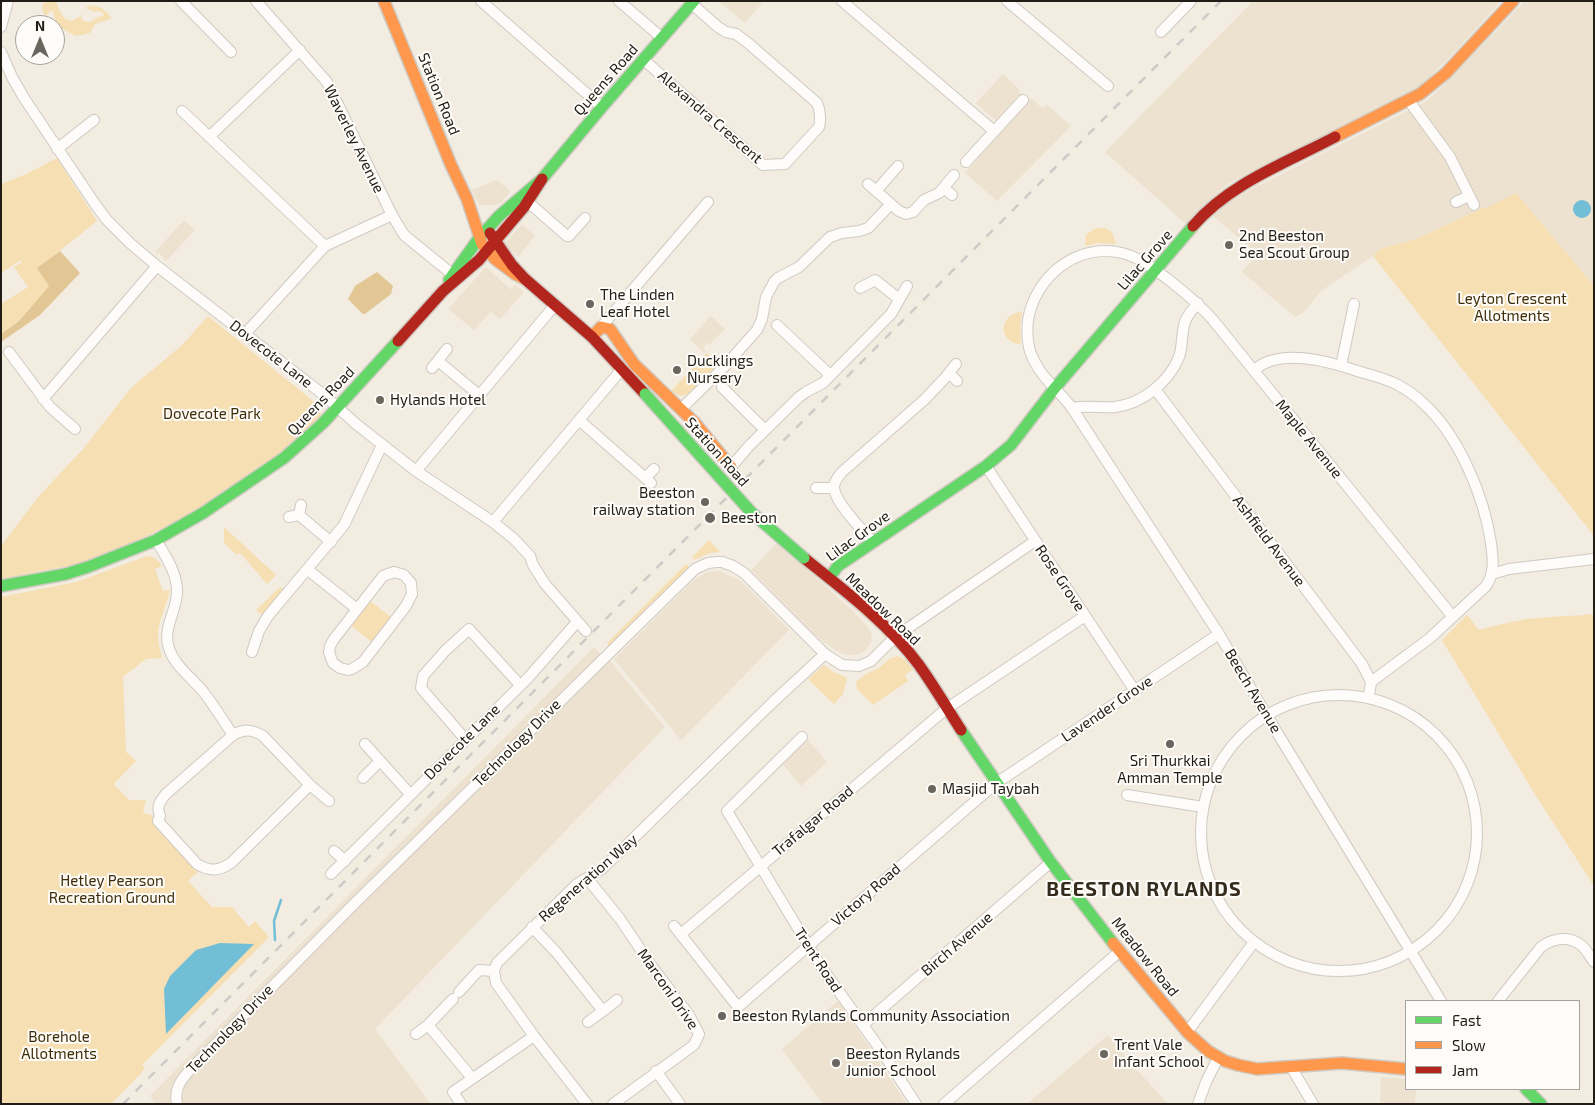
<!DOCTYPE html>
<style>
body{margin:0}
#map{position:relative;width:1595px;height:1105px;overflow:hidden;background:#f2ece1;font-family:"Exo 2",sans-serif}
canvas{display:block}
.frame{position:absolute;inset:0;border:2px solid #211d16;pointer-events:none}
.legend{position:absolute;left:1405px;top:1000px;width:175px;height:90px;box-sizing:border-box;background:#fefcf8;border:1px solid #a6a39e;margin:0;padding:6px 9px;list-style:none;font-size:15px;color:#211d16}
.legend li{display:flex;align-items:center;gap:10px;height:25px}
.legend b{width:25px;border:1px solid #a6a39e}
.north{position:absolute;left:15px;top:15px;width:50px;height:50px;box-sizing:border-box;background:#fefcf8;border:1px solid #a6a39e;border-radius:50%;rotate:0deg;font-size:14px;font-weight:700;line-height:20px;text-align:center;color:#211d16}
.north::after{content:'';display:block;margin:auto;width:18px;height:22px;background:#6a655d;clip-path:polygon(50% 0,100% 100%,50% 72%,0 100%)}
</style>
<div id="map">
<canvas width="1595" height="1105"></canvas>
<div class="frame"></div>
<ul class="legend">
<li><b style="height:6px;background:#63d668"></b>Fast</li>
<li><b style="height:6px;background:#ff974d"></b>Slow</li>
<li><b style="height:6px;background:#b3261e"></b>Jam</li>
</ul>
<div class="north">N</div>
</div>
<script>
const ctx = document.querySelector('canvas').getContext('2d');
ctx.lineJoin = 'round';
function paint(path, color) { ctx.fillStyle = color; ctx.fill(path, 'evenodd'); }
function trace(path, color, width, dash) { ctx.strokeStyle = color; ctx.lineWidth = width; ctx.lineCap = dash ? 'butt' : 'round'; ctx.setLineDash(dash || []); ctx.stroke(path); }
function write(font, color, halo, rows, align = 'center') {
  ctx.font = font + ' "Exo 2",sans-serif'; ctx.lineWidth = 4; ctx.setLineDash([]); ctx.textBaseline = 'middle'; ctx.strokeStyle = halo; ctx.fillStyle = color; for (const [text, x, y, turn = 0] of rows) {
    ctx.save(); ctx.translate(x, y); ctx.rotate((+turn || 0) * Math.PI / 180); ctx.textAlign = isNaN(turn) ? turn : align; if (halo) ctx.strokeText(text, 0, 0); ctx.fillText(text, 0, 0); ctx.restore();
  }
}
paint(new Path2D(`
 M 718,1 L 760,1 L 762,3 L 745,23 Z
 M 1253,1 L 1501,1 L 1450,57 L 1422,84 L 1408,93 L 1229,183 L 1205,204 L 1186,224 L 1105,152 Z
 M 1525,1 L 1594,1 L 1594,286 L 1516,194 L 1486,209 L 1485,207 L 1416,239 L 1380,249 L 1373,256 L 1321,291 L 1304,312 L 1295,317 L 1242,272 L 1258,254 L 1213,216 L 1229,202 L 1254,188 L 1425,102 L 1440,89 Z
 M 1003,74 L 1018,88 L 1021,94 L 996,121 L 976,103 Z
 M 1031,98 L 1043,109 L 1047,105 L 1071,126 L 997,201 L 965,173 Z
 M 497,180 L 510,191 L 509,193 L 501,203 L 495,205 L 479,205 L 472,190 Z
 M 184,220 L 195,230 L 166,261 L 159,253 L 157,254 L 155,252 Z
 M 522,224 L 535,236 L 518,257 L 506,245 L 505,243 Z
 M 486,267 L 510,289 L 512,289 L 515,285 L 524,292 L 500,319 L 491,312 L 474,330 L 448,309 Z
 M 711,316 L 725,329 L 709,345 L 707,343 L 703,347 L 706,351 L 704,353 L 690,339 Z
 M 777,543 L 852,610 L 868,627 L 871,632 L 872,641 L 866,650 L 859,654 L 851,655 L 843,654 L 835,650 L 814,634 L 751,570 Z
 M 719,571 L 737,579 L 744,584 L 789,630 L 681,740 L 614,659 L 695,579 L 707,572 Z
 M 594,647 L 607,661 L 610,661 L 665,727 L 375,1029 L 431,1104 L 156,1104 L 150,1096 Z
 M 808,740 L 827,762 L 801,786 L 783,764 Z
 M 839,1000 L 853,1023 L 907,1104 L 823,1104 L 782,1049 Z
 M 1108,1035 L 1138,1072 L 1140,1073 L 1168,1104 L 1027,1104 Z
 M 1381,1077 L 1406,1079 L 1406,1089 L 1416,1089 L 1415,1104 L 1380,1104 Z`), '#ede2cf');
paint(new Path2D(`
 M 45,1 L 56,1 C 60,13 66,28 80,16 L 82,18 L 83,21 L 90,22 L 98,17 L 104,16 L 103,13 L 99,11 L 95,12 L 85,8 L 90,5 L 102,8 L 112,18 L 95,24 L 90,33 L 76,36 C 61,28 56,28 53,11 L 50,11 L 46,16 L 43,12 L 42,6 Z
 M 57,158 L 97,221 L 38,268 L 49,286 L 19,321 L 1,334 L 1,304 L 28,287 L 14,267 L 22,262 L 21,260 L 1,273 L 1,184 L 24,175 Z
 M 1516,193 L 1594,286 L 1594,536 L 1373,256 L 1380,249 L 1416,239 L 1485,207 L 1486,208 Z
 M 1099,228 L 1105,228 L 1112,232 L 1116,244 L 1099,243 L 1085,246 L 1086,235 L 1094,229 Z
 M 1022,312 L 1020,327 L 1021,344 C 997,343 999,313 1022,312 Z
 M 208,316 L 313,401 L 321,413 L 319,420 L 272,461 L 193,513 L 133,543 L 78,564 L 1,579 L 1,546 L 38,497 L 83,449 L 131,388 L 182,345 Z
 M 707,353 L 718,364 L 688,394 L 680,396 L 671,391 Z
 M 224,527 L 276,575 L 267,584 L 240,553 L 237,555 L 224,543 Z
 M 709,540 L 720,552 L 710,553 L 694,560 L 692,558 Z
 M 147,556 C 154,556 158,560 162,566 L 155,569 L 163,591 L 170,590 C 168,601 163,611 160,622 C 156,634 159,646 162,658 L 146,659 L 123,677 L 126,752 L 136,761 L 114,784 L 129,800 L 146,800 L 143,813 L 152,815 L 156,828 L 198,872 L 188,881 L 212,907 L 232,907 L 249,927 L 255,921 L 269,937 L 142,1065 L 145,1069 L 111,1104 L 1,1104 L 1,597 L 76,582 Z
 M 686,564 L 689,567 L 609,646 L 607,644 L 610,640 Z
 M 279,588 L 285,588 L 262,615 L 256,610 Z
 M 369,600 L 391,617 L 372,642 L 350,625 Z
 M 1594,614 L 1594,886 L 1536,796 L 1442,640 L 1467,615 L 1479,630 C 1499,625 1519,619 1540,618 C 1558,616 1576,616 1594,614 Z
 M 897,656 L 906,660 L 913,670 L 905,675 L 908,681 L 873,705 L 857,689 L 856,682 L 866,674 L 879,668 L 889,659 Z
 M 824,665 L 833,672 L 847,678 L 843,694 L 834,704 L 808,679 Z`), '#f7dfb4');
paint(new Path2D(`
 M 60,251 L 80,273 L 40,315 L 1,342 L 1,334 L 19,321 L 49,286 L 37,268 Z
 M 377,272 L 393,286 L 391,294 L 365,314 L 363,314 L 348,299 L 355,286 Z`), '#e2c694');
paint(new Path2D(`
 M1573 209a9 9 0 1 1 18 0a9 9 0 1 1-18 0Z
 M 220,943 L 254,944 L 166,1034 L 164,989 L 170,976 L 196,950 Z`), '#73bed7');
trace(new Path2D(`
 M 275,940 L 274,921 L 281,900`), '#73bed7', 2.5);
const street = new Path2D(`
 M 181,1 L 231,52
 M 256,1 L 327,82 L 392,215 L 404,235 L 452,274
 M 481,1 L 602,107
 M 619,1 L 662,38
 M 842,1 L 994,131
 M 1007,1 L 1108,86
 M 1,27 L 8,1
 M 1161,32 L 1191,1
 M 1,52 L 12,77 L 24,98 L 95,204 L 106,219 L 131,244 L 157,266 L 324,395 L 356,424 L 416,471 L 493,522 L 514,539 L 530,556 L 533,565 L 545,584 L 586,631
 M 644,60 L 763,165 L 785,164 L 819,127 C 821,120 820,109 817,103 L 748,43 L 736,34 L 726,32 L 718,27 L 692,4
 M 1409,101 L 1450,157 L 1474,205
 M 182,111 L 325,246
 M 209,137 L 300,50
 M 57,149 L 94,120
 M 966,162 L 1023,100
 M 868,184 L 899,211 L 906,214 L 913,212 L 924,200 L 939,193 L 954,175
 M 944,188 L 952,195
 M 876,191 L 898,166
 M 528,202 L 567,236 L 569,236 L 585,218
 M 1456,202 L 1469,196
 M 860,288 L 875,280 L 899,299
 M 777,325 L 830,375
 M 601,327 L 708,202
 M 245,334 L 325,246 L 392,215
 M 9,352 L 50,407 L 75,429
 M 438,361 L 479,395
 M 1341,366 L 1354,304
 M 432,368 L 447,349
 M 1254,370 C 1259,366 1264,363 1270,361 C 1301,352 1335,364 1364,373 C 1375,376 1386,379 1396,384 C 1406,389 1416,396 1424,404 C 1459,436 1484,496 1491,543 C 1493,558 1495,573 1486,586 L 1430,638 L 1371,682
 M 949,373 L 957,381
 M 722,387 L 765,430
 M 1155,389 L 1362,664 L 1371,682 L 1369,697
 M 43,399 L 157,266
 M 1072,408 C 1086,405 1100,408 1115,407 C 1142,404 1169,382 1179,357 C 1183,346 1181,333 1185,322 C 1187,315 1193,309 1198,303
 M 681,409 L 724,367 L 757,330 L 762,319 L 766,297 L 774,282 L 778,278 L 799,267 L 830,237 L 842,233 L 859,231 L 868,228 L 891,204
 M 579,420 L 651,483
 M 986,466 L 1135,691
 M 731,467 L 749,446 L 799,397 L 806,392 L 823,383 L 891,314 L 907,286
 M 416,471 L 555,305
 M 645,478 L 654,469
 M 816,488 L 834,488
 M 299,515 L 331,542
 M 289,517 L 299,515 L 301,505
 M 493,522 L 622,369
 M 156,540 C 165,555 178,574 177,593 C 176,612 164,626 168,645 C 173,666 193,678 205,694 C 215,707 224,722 233,735
 M 873,542 C 863,531 833,501 834,486 C 835,480 838,477 842,472 L 924,400 L 944,379 L 956,364
 M 308,570 L 357,609
 M 394,572 L 404,575 L 411,583 L 412,594 L 406,606 L 363,662 L 352,669 L 348,670 L 340,668 L 333,663 L 331,658 L 329,652 L 330,646 L 334,639 L 383,576 Z
 M 1492,574 L 1509,569 L 1594,559
 M 252,652 L 259,631 L 268,616 L 344,525 L 382,445
 M1201 833a138 138 0 1 1 276 0a138 138 0 1 1-276 0Z
 M 802,737 L 727,811 L 822,968 L 885,1056 L 916,1104
 M 465,739 L 421,688 L 423,676 L 445,651 L 469,629 L 520,685
 M 365,744 L 410,794
 M 363,778 L 380,761
 M 310,785 L 231,863 C 219,871 210,872 197,864 L 158,821 L 160,816 C 156,807 160,801 166,794 L 233,735 C 244,729 252,729 263,736 L 310,785 L 329,801
 M 1127,795 L 1203,807
 M 334,851 L 345,861
 M 331,874 L 528,678 L 577,622
 M 587,878 L 620,919 L 653,968 L 689,1015 L 699,1034 L 694,1045 L 613,1104
 M 674,926 L 738,1007 L 995,784 L 1219,634
 M 532,927 L 556,952 L 603,1011 L 588,1022
 M 681,934 L 946,709 L 1085,616
 M 459,992 L 479,970 L 494,971
 M 1441,1001 L 1267,716 L 1219,634 L 1072,408 C 1057,388 1039,377 1030,351 C 1027,341 1027,330 1028,320 C 1035,277 1077,242 1122,253 C 1139,257 1151,267 1165,277 C 1182,290 1198,303 1213,320 L 1453,617
 M 1498,1001 L 1541,947 C 1553,938 1570,935 1582,946 C 1587,950 1590,957 1594,962
 M 603,1011 L 617,1000
 M 428,1025 L 453,999
 M 863,1025 L 1051,862
 M 1188,1031 L 1254,942
 M 416,1034 L 428,1025 L 472,1078
 M 1291,1067 L 1313,1104
 M 656,1071 L 680,1104
 M 177,1104 C 174,1090 180,1081 189,1071 L 352,906 L 695,569 L 708,563 L 717,562 L 722,562 L 733,566 L 744,573 L 825,654 L 842,665 L 859,666 L 871,661 L 895,637 L 1035,541
 M 461,1104 L 453,1092 L 534,1036
 M 587,1104 L 534,1036 L 496,983 L 494,971 L 497,963 L 577,884 L 602,869 L 773,702 L 825,654
 M 944,1104 L 1120,951
 M 1198,1104 L 1206,1082 L 1218,1058`);
const fast = new Path2D(`
 M 449,280 L 479,238 L 499,216 L 542,179 L 602,107 L 694,1
 M 829,578 L 838,566 L 986,466 L 1011,445 L 1054,389 L 1193,226
 M 1,586 L 66,574 L 88,567 L 156,540 L 203,513 L 284,458 L 323,423 L 398,341
 M 961,730 L 1050,861 L 1113,943
 M 1526,1089 L 1541,1104`);
const slow = new Path2D(`
 M 384,1 L 451,165 L 467,199 L 482,244 L 495,259 L 515,274 L 525,279
 M 1335,137 L 1420,94 L 1446,73 L 1513,1
 M 592,337 L 601,327 L 610,329 L 634,364 L 695,423 L 731,467
 M 1113,943 L 1188,1033 L 1208,1051 L 1225,1061 L 1238,1065 L 1257,1069 L 1342,1063 L 1406,1069`);
const jam = new Path2D(`
 M 1193,226 C 1230,183 1286,163 1335,137
 M 490,233 L 512,265 L 525,279 L 592,337 L 645,394
 M 398,341 L 443,291 L 479,260 L 524,207 L 542,179
 M 804,558 C 844,590 888,623 919,665 C 934,686 947,708 961,730`);
trace(street, '#cfcac2', 12);
trace(fast, '#cfcac2', 14);
trace(slow, '#cfcac2', 14);
trace(jam, '#cfcac2', 14);
trace(street, '#fdfcfa', 10);
trace(fast, '#63d668', 11);
trace(slow, '#ff974d', 11);
trace(jam, '#b3261e', 11);
trace(new Path2D(`
 M 123,1104 L 1221,1`), '#cdcbc8', 2.5, [9, 9]);
const fastBridge = new Path2D(`
 M 645,394 L 751,512 L 804,558`);
trace(fastBridge, '#cfcac2', 14, []);
trace(fastBridge, '#63d668', 11);
for (const [x, y, r, color] of [
 [1229,245,5,"#6a655d"],
 [590,304,5,"#6a655d"],
 [677,370,5,"#6a655d"],
 [380,400,5,"#6a655d"],
 [705,502,5,"#6a655d"],
 [710,518,6,"#6a655d"],
 [1170,744,5,"#6a655d"],
 [932,789,5,"#6a655d"],
 [722,1016,5,"#6a655d"],
 [1104,1054,5,"#6a655d"],
 [836,1063,5,"#6a655d"]
]) { const dot = new Path2D(); dot.arc(x, y, r, 0, 2 * Math.PI); ctx.fillStyle = color; ctx.fill(dot); trace(dot, '#fefcf8', 2); }
write('15px', '#211d16', '#fefcf8', [
 ["Queens Road",606,80,-49],
 ["Station Road",439,94,68],
 ["Alexandra Crescent",710,117,41],
 ["Waverley Avenue",354,139,64],
 ["Lilac Grove",1145,260,-49],
 ["Dovecote Lane",271,354,38],
 ["Queens Road",321,401,-46],
 ["Maple Avenue",1309,439,51],
 ["Station Road",717,452,48],
 ["Lilac Grove",858,536,-36],
 ["Ashfield Avenue",1269,541,53],
 ["Rose Grove",1060,578,56],
 ["Meadow Road",883,609,44],
 ["Beech Avenue",1253,691,59],
 ["Lavender Grove",1107,709,-34],
 ["Dovecote Lane",462,742,-45],
 ["Technology Drive",517,743,-45],
 ["Trafalgar Road",813,821,-40],
 ["Regeneration Way",588,878,-41],
 ["Victory Road",866,895,-41],
 ["Birch Avenue",957,944,-41],
 ["Meadow Road",1145,957,51],
 ["Trent Road",818,960,57],
 ["Marconi Drive",668,989,55],
 ["Technology Drive",230,1029,-46]
]);
write('15px', '#211d16', '#fefcf8', [
 ["2nd Beeston",1239,236],
 ["Sea Scout Group",1239,253],
 ["The Linden",600,295],
 ["Leaf Hotel",600,312],
 ["Ducklings",687,361],
 ["Nursery",687,378],
 ["Hylands Hotel",390,400],
 ["Beeston",695,493,"right"],
 ["railway station",695,510,"right"],
 ["Beeston",721,518],
 ["Sri Thurkkai",1170,761,"center"],
 ["Amman Temple",1170,778,"center"],
 ["Masjid Taybah",942,789],
 ["Beeston Rylands Community Association",732,1016],
 ["Trent Vale",1114,1045],
 ["Infant School",1114,1062],
 ["Beeston Rylands",846,1054],
 ["Junior School",846,1071]
], 'left');
write('15px', '#3f2d07', '#fefcf8', [
 ["Leyton Crescent",1512,299],
 ["Allotments",1512,316],
 ["Dovecote Park",212,414],
 ["Hetley Pearson",112,881],
 ["Recreation Ground",112,898],
 ["Borehole",59,1037],
 ["Allotments",59,1054]
]);
ctx.letterSpacing = '1px';
write('bold 20px', '#342b1c', '#fefcf8', [
 ["BEESTON RYLANDS",1144,889]
]);
ctx.letterSpacing = '0px';
</script>
